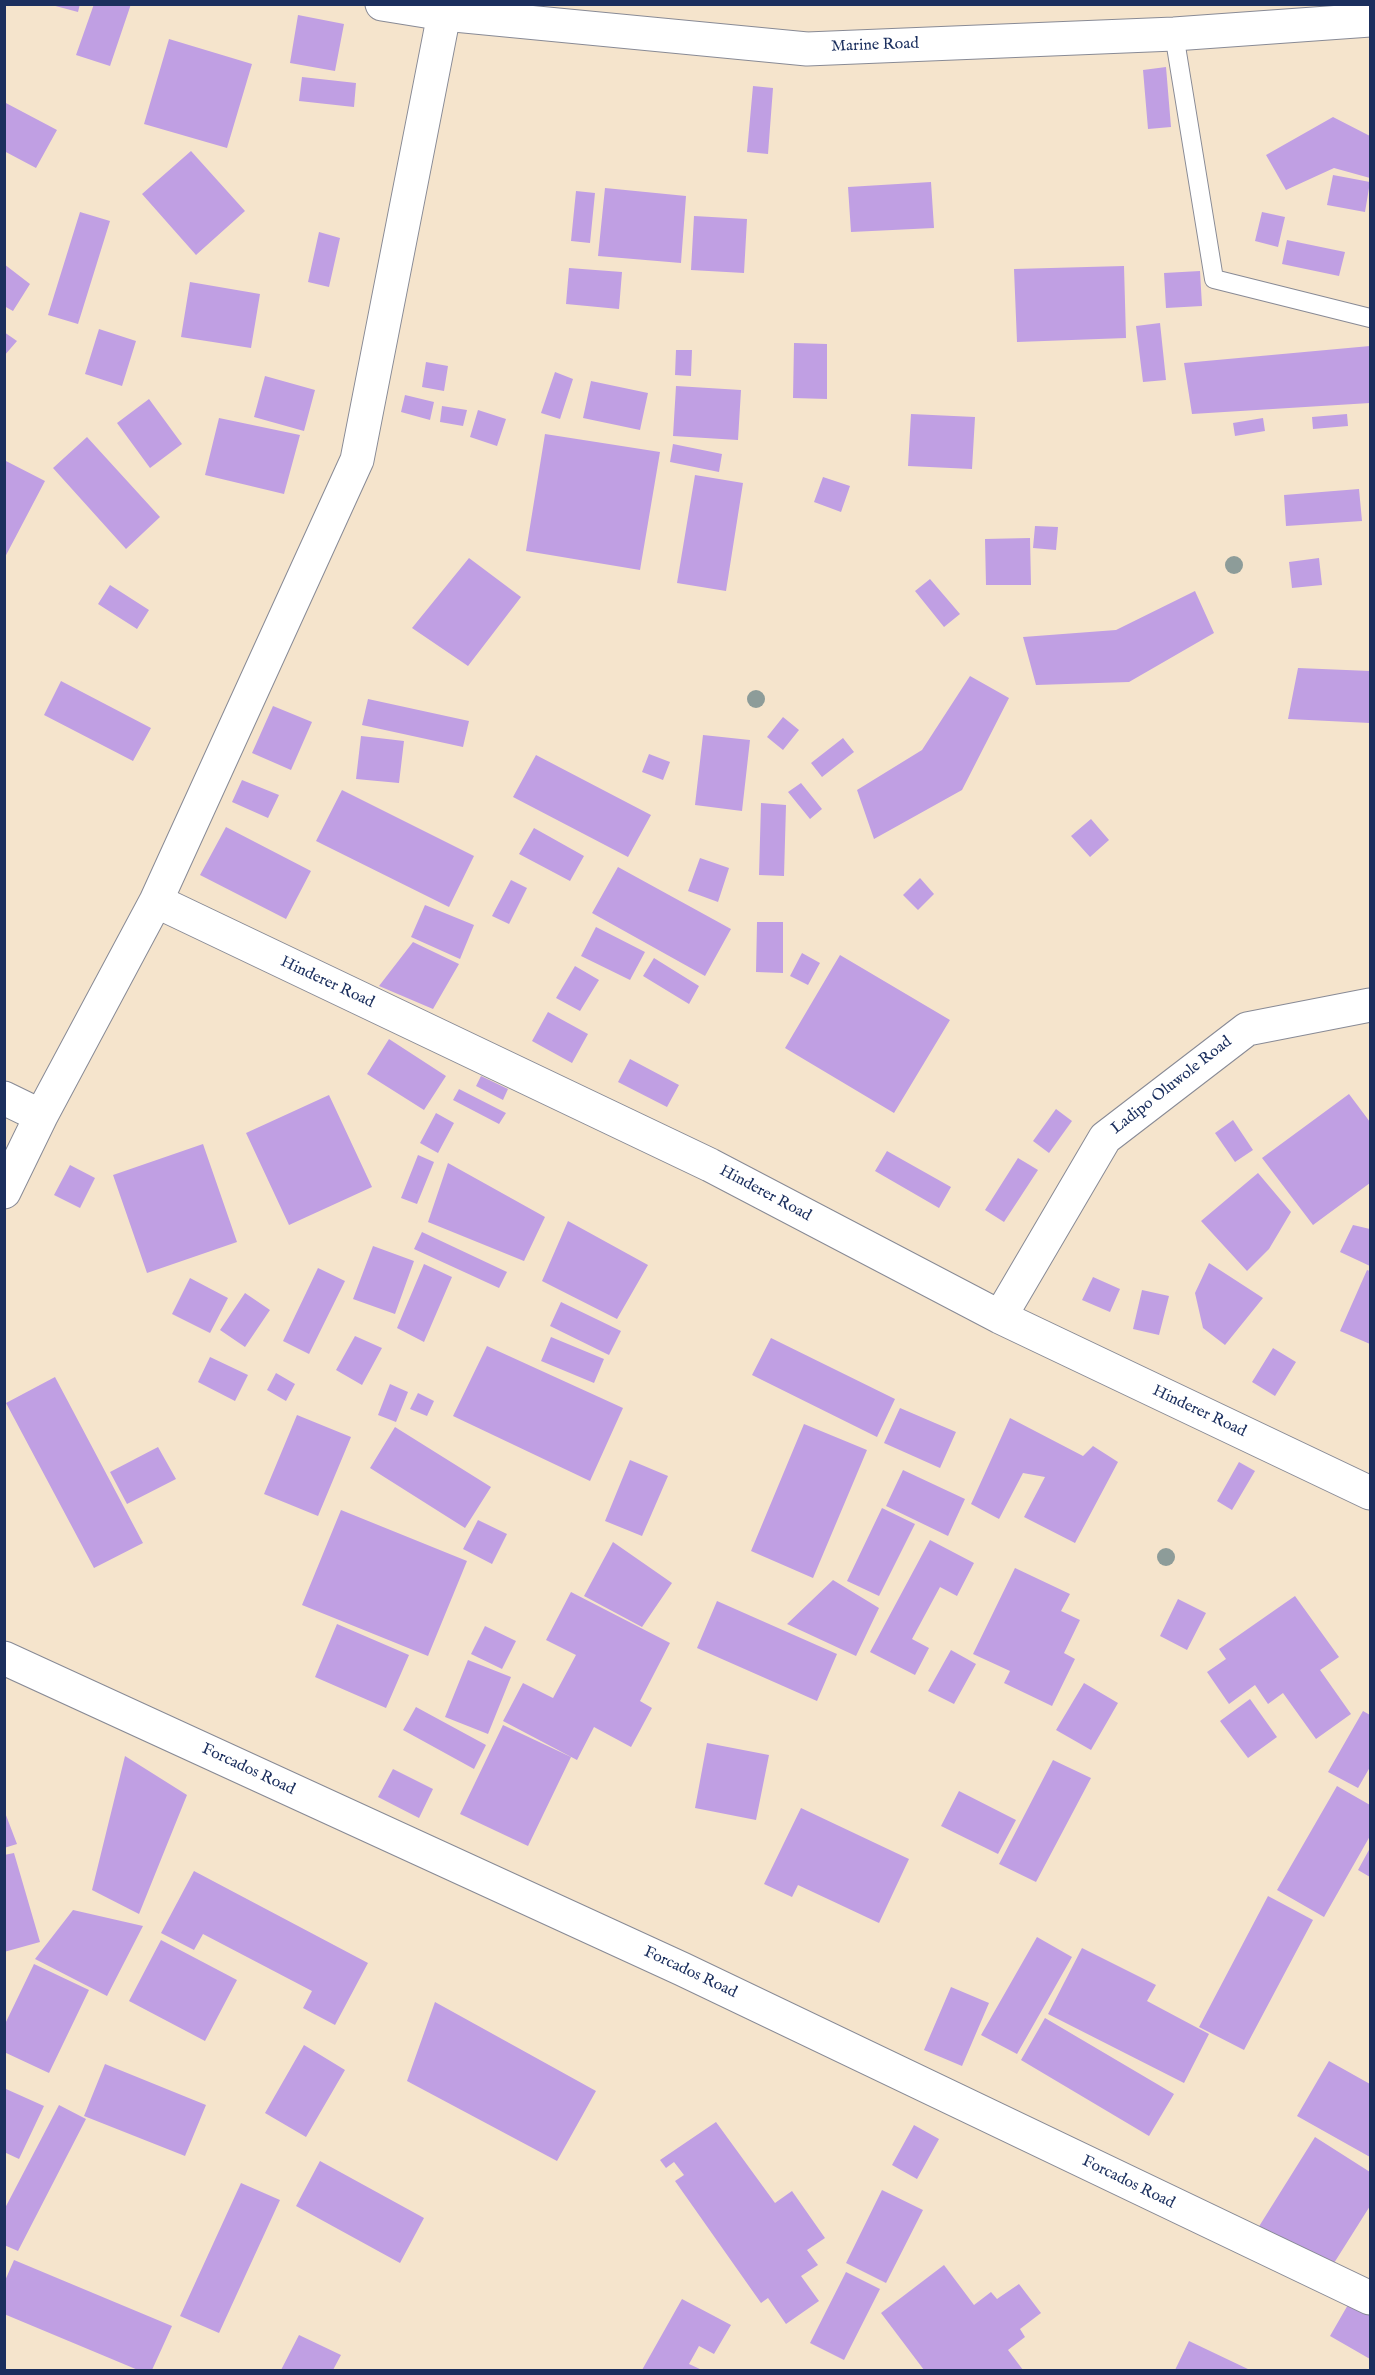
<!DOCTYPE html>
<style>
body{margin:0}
#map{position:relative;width:1375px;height:2375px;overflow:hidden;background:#f5e4cc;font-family:"IM FELL English",serif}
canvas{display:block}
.frame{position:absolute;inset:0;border:6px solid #1b2f5e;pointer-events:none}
</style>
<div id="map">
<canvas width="1375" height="2375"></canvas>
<div class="frame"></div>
</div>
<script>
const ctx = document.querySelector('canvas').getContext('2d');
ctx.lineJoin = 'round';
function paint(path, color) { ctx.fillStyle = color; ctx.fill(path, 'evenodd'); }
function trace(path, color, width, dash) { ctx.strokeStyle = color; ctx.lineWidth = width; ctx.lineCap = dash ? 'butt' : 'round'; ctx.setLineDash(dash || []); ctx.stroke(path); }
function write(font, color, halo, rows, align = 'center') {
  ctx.font = font + ' "IM FELL English",serif'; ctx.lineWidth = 4.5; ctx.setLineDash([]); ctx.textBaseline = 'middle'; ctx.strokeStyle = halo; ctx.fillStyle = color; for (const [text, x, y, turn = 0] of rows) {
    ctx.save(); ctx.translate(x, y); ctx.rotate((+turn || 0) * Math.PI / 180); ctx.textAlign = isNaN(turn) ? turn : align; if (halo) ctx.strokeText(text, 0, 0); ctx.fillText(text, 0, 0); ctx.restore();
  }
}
paint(new Path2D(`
 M 48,4 L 80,4 L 78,12 Z
 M 94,4 L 131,4 L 110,66 L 76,55 Z
 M 298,15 L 344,24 L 335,71 L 290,63 Z
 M 169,39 L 252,64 L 227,148 L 144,124 Z
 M 1166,67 L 1171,127 L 1148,129 L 1143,70 Z
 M 302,77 L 356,83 L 354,107 L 299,101 Z
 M 753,86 L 773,88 L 768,154 L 747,152 Z
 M 4,102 L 57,130 L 36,168 L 4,151 Z
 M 1333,117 L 1370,136 L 1370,178 L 1334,168 L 1286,190 L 1266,155 Z
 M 191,151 L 245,211 L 196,255 L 142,194 Z
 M 1333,175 L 1370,182 L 1365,212 L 1327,205 Z
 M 931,182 L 934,228 L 851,232 L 848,187 Z
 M 605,188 L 686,196 L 681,263 L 598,256 Z
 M 576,191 L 595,193 L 590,243 L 571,241 Z
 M 80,212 L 110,221 L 78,324 L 48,315 Z
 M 1262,212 L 1285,217 L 1278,247 L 1255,241 Z
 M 694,216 L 747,219 L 744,273 L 691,270 Z
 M 319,232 L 340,238 L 329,287 L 308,282 Z
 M 1287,240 L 1345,252 L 1339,276 L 1282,264 Z
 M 4,264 L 30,284 L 13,311 L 4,306 Z
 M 1124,266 L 1126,338 L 1017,342 L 1014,269 Z
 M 569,268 L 622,272 L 619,309 L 566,304 Z
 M 1200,271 L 1202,306 L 1166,308 L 1164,273 Z
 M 190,282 L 260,294 L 251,348 L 181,337 Z
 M 1160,323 L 1166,380 L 1143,382 L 1136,326 Z
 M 99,329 L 136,341 L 122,386 L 85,374 Z
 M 4,332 L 17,341 L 4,356 Z
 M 794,343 L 827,344 L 827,399 L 793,398 Z
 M 1370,346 L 1370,403 L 1192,414 L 1184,363 Z
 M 676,350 L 692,350 L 691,376 L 675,375 Z
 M 426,362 L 448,366 L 444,391 L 422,387 Z
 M 555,372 L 573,379 L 560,419 L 541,413 Z
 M 265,376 L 315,390 L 304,431 L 254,417 Z
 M 591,381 L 648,393 L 640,430 L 583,418 Z
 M 676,386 L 741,390 L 738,440 L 673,436 Z
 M 405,395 L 434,402 L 430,420 L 401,412 Z
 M 149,399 L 182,444 L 150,468 L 117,423 Z
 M 442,406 L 467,410 L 463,426 L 440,422 Z
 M 478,410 L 506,419 L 497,446 L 470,437 Z
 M 911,414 L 975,417 L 972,469 L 908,466 Z
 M 1347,414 L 1348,426 L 1313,429 L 1312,417 Z
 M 219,418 L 300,435 L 284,494 L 205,475 Z
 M 1263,418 L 1265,431 L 1235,436 L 1233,423 Z
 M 545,434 L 660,452 L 640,570 L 526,551 Z
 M 87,437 L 160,517 L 126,549 L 53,468 Z
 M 673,444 L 722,454 L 719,472 L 670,462 Z
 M 4,460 L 45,481 L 4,559 Z
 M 695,475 L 743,483 L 726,591 L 677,583 Z
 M 823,477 L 850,486 L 841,512 L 814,502 Z
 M 1359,489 L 1362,521 L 1286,526 L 1284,495 Z
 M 1035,526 L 1058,527 L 1056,550 L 1033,548 Z
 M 1030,538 L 1031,585 L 986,585 L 985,539 Z
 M 469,558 L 521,597 L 468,666 L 412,628 Z
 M 1319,558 L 1322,585 L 1292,588 L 1289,562 Z
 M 930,579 L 960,614 L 944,627 L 915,591 Z
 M 110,585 L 149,610 L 137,629 L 98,604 Z
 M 1195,591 L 1214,633 L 1129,682 L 1036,685 L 1023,637 L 1116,630 Z
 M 1298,668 L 1370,671 L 1370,723 L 1288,719 Z
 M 970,676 L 1009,698 L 962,790 L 874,839 L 857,790 L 922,750 Z
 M 61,681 L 151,728 L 133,761 L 44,715 Z
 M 368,699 L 469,721 L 463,747 L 362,725 Z
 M 273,706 L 312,722 L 291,770 L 252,753 Z
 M 783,717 L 799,730 L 783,750 L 767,737 Z
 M 703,735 L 750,740 L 742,811 L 695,805 Z
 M 361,736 L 404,741 L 399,783 L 356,779 Z
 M 843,738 L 854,752 L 822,777 L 811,763 Z
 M 649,754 L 670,762 L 663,780 L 642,772 Z
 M 536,755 L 651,815 L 628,857 L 513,797 Z
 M 242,780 L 279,795 L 268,818 L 232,802 Z
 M 801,783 L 822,809 L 810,819 L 788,792 Z
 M 342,790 L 474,856 L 449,907 L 316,841 Z
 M 761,803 L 786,805 L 784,876 L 759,875 Z
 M 1091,819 L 1109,840 L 1090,857 L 1071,836 Z
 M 226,827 L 311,871 L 286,919 L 200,875 Z
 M 534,828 L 584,856 L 570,881 L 519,854 Z
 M 700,858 L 729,868 L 718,902 L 688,891 Z
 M 618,867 L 731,929 L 705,976 L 592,913 Z
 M 920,878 L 934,894 L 918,910 L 903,895 Z
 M 511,880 L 527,888 L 509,924 L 492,916 Z
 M 425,905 L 474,925 L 460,959 L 411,937 Z
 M 757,922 L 783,922 L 783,973 L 756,972 Z
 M 596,927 L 645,952 L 630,980 L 581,956 Z
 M 413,942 L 459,964 L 433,1009 L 379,986 Z
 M 802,953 L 820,963 L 808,985 L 790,976 Z
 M 840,955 L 950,1020 L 894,1113 L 785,1048 Z
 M 654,958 L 699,986 L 689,1004 L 643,976 Z
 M 575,966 L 599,980 L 580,1011 L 556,998 Z
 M 548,1012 L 588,1034 L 572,1063 L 532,1041 Z
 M 389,1039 L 446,1076 L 424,1110 L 367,1074 Z
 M 630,1059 L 679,1085 L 667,1107 L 618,1082 Z
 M 481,1076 L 508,1089 L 503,1100 L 476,1086 Z
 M 459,1089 L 506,1113 L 499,1124 L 453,1100 Z
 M 1349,1094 L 1370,1122 L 1370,1183 L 1313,1225 L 1262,1158 Z
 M 329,1095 L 372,1187 L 289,1225 L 246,1133 Z
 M 1056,1109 L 1072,1121 L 1049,1153 L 1033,1141 Z
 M 436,1113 L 454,1123 L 438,1153 L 420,1143 Z
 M 1233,1120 L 1253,1150 L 1235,1162 L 1215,1133 Z
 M 203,1144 L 237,1242 L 147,1273 L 113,1175 Z
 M 887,1151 L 951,1187 L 939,1208 L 875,1171 Z
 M 418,1155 L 434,1162 L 417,1204 L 401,1198 Z
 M 1018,1158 L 1038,1170 L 1004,1222 L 985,1210 Z
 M 448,1163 L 545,1217 L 524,1261 L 428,1222 Z
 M 70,1165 L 95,1178 L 80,1208 L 54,1195 Z
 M 1258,1173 L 1291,1212 L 1269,1249 L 1247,1271 L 1201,1221 Z
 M 568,1221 L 648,1265 L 617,1319 L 542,1281 Z
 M 1353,1225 L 1370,1229 L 1370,1266 L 1340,1252 Z
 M 422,1232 L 507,1272 L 499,1288 L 414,1249 Z
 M 373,1246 L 414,1261 L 395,1314 L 353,1299 Z
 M 1209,1263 L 1263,1298 L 1225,1345 L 1203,1328 L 1195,1293 Z
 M 424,1264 L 452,1277 L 424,1342 L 397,1328 Z
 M 318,1268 L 345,1281 L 309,1354 L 283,1341 Z
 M 1367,1270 L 1370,1271 L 1370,1344 L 1340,1331 Z
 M 1093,1277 L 1120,1289 L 1110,1312 L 1082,1300 Z
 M 190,1278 L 228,1298 L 210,1333 L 172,1314 Z
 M 1142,1290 L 1169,1296 L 1159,1335 L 1133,1329 Z
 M 245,1293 L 270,1310 L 245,1347 L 220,1330 Z
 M 561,1302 L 621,1331 L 609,1355 L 550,1326 Z
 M 355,1336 L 382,1348 L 362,1385 L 336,1370 Z
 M 551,1337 L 604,1359 L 594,1383 L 541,1361 Z
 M 771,1338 L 895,1399 L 877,1437 L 752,1375 Z
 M 487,1346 L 623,1408 L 590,1481 L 453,1416 Z
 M 1273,1348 L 1296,1362 L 1275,1396 L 1252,1382 Z
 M 210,1357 L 248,1375 L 235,1401 L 198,1382 Z
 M 276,1373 L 295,1384 L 286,1401 L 267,1390 Z
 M 55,1377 L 143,1543 L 94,1568 L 6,1403 Z
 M 390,1384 L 408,1392 L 396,1422 L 378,1415 Z
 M 418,1393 L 434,1401 L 427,1416 L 410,1409 Z
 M 900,1408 L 956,1432 L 940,1468 L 884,1443 Z
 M 297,1415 L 351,1437 L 318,1516 L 264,1494 Z
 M 1010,1418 L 1083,1456 L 1093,1446 L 1118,1462 L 1075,1543 L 1024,1517 L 1045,1477 L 1023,1473 L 999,1519 L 971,1504 Z
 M 804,1424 L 867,1450 L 813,1578 L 751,1551 Z
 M 395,1427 L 491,1487 L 465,1528 L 370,1468 Z
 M 158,1447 L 176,1479 L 127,1504 L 110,1472 Z
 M 630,1460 L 668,1476 L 642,1536 L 605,1521 Z
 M 1239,1462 L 1255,1471 L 1232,1510 L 1217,1501 Z
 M 903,1470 L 965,1499 L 948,1536 L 886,1506 Z
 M 882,1508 L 915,1524 L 879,1596 L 847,1581 Z
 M 341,1510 L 467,1561 L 428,1656 L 302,1605 Z
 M 478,1520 L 507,1534 L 492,1564 L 463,1549 Z
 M 930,1540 L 974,1563 L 957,1596 L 940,1587 L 912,1639 L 929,1648 L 915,1675 L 870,1652 Z
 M 613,1542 L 672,1583 L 642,1627 L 584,1596 Z
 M 1015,1568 L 1070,1594 L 1061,1611 L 1080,1620 L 1064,1653 L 1075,1659 L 1052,1706 L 1004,1683 L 1010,1671 L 973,1654 Z
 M 833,1580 L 879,1608 L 856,1656 L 787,1624 Z
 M 571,1592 L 670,1643 L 640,1701 L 652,1708 L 631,1747 L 594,1727 L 577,1760 L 503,1721 L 523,1683 L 553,1698 L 576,1655 L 546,1640 Z
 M 1295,1596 L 1339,1657 L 1320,1670 L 1351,1714 L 1316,1739 L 1283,1693 L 1268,1704 L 1255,1685 L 1229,1704 L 1207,1672 L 1226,1659 L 1219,1649 Z
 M 1178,1599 L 1206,1613 L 1187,1650 L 1160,1636 Z
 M 717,1601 L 837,1654 L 817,1701 L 697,1648 Z
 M 337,1624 L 409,1655 L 386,1708 L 315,1677 Z
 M 485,1626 L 516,1641 L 502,1669 L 471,1654 Z
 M 951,1650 L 976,1664 L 954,1704 L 928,1691 Z
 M 468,1660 L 511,1677 L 488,1734 L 445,1717 Z
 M 1084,1683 L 1118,1703 L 1091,1750 L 1056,1730 Z
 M 1250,1699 L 1277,1737 L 1248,1758 L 1220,1721 Z
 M 416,1707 L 486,1745 L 474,1769 L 403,1730 Z
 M 1363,1711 L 1370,1715 L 1370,1767 L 1358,1788 L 1328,1772 Z
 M 503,1725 L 571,1757 L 528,1846 L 460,1814 Z
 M 707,1743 L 769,1755 L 756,1820 L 695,1808 Z
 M 125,1756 L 187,1795 L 139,1914 L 92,1890 Z
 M 1053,1760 L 1091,1778 L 1036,1882 L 999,1864 Z
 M 393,1769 L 433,1789 L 419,1818 L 378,1797 Z
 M 1337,1786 L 1370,1805 L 1370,1836 L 1324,1917 L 1277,1890 Z
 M 959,1791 L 1016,1820 L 998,1854 L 941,1826 Z
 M 801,1808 L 909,1859 L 879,1923 L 798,1885 L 792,1897 L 764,1884 Z
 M 4,1810 L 17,1844 L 4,1848 Z
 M 1370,1848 L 1370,1877 L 1358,1870 Z
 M 14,1853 L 40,1942 L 4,1952 L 4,1855 Z
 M 194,1871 L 368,1963 L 335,2025 L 303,2008 L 312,1991 L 203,1934 L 194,1950 L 161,1933 Z
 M 1268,1896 L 1313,1920 L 1244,2050 L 1199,2027 Z
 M 73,1910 L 143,1926 L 107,1996 L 35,1959 Z
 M 1037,1937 L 1072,1957 L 1017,2054 L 981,2035 Z
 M 161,1940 L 237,1980 L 205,2041 L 129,2001 Z
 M 1082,1948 L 1156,1985 L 1147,2001 L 1209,2034 L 1184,2083 L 1048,2014 Z
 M 34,1964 L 89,1990 L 49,2073 L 4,2052 L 4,2026 Z
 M 951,1987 L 989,2003 L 962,2066 L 924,2050 Z
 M 435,2002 L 596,2091 L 557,2161 L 407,2081 Z
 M 1045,2018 L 1174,2094 L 1149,2136 L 1021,2060 Z
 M 304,2045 L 345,2070 L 306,2137 L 265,2113 Z
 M 1329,2061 L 1370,2084 L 1370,2157 L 1297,2116 Z
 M 105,2064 L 206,2105 L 185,2156 L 84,2116 Z
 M 6,2089 L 44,2106 L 19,2159 L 4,2152 Z
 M 59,2105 L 86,2119 L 18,2251 L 4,2245 L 4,2210 Z
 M 716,2122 L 775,2203 L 792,2191 L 825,2238 L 807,2250 L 818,2265 L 801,2276 L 819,2301 L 786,2324 L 768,2298 L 761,2303 L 675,2181 L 684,2175 L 674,2162 L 666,2168 L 660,2160 Z
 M 914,2125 L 939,2139 L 917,2179 L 892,2165 Z
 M 1315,2137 L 1370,2172 L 1370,2206 L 1329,2271 L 1258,2228 Z
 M 320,2161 L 424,2218 L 400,2263 L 296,2206 Z
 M 241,2183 L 280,2200 L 219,2333 L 180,2316 Z
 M 882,2190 L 923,2210 L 886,2283 L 846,2263 Z
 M 14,2260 L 172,2326 L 152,2370 L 138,2370 L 4,2314 L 4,2283 Z
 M 944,2265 L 974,2305 L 991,2292 L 997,2299 L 1019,2284 L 1041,2313 L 1020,2329 L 1025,2337 L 1008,2350 L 1023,2370 L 924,2370 L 881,2313 Z
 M 846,2272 L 880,2289 L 844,2360 L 810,2343 Z
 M 682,2299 L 731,2325 L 714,2354 L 699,2346 L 689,2364 L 702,2370 L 642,2370 Z
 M 1349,2303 L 1370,2315 L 1370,2359 L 1330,2336 Z
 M 299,2335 L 341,2355 L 333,2370 L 281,2370 Z
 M 1189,2341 L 1250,2370 L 1175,2370 Z`), '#c09fe3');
const lane = new Path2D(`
 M 1174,34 L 1214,279 L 1370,318`);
const street = new Path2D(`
 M 156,901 L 710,1165 L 1000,1317 L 1370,1493
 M 4,1098 L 41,1116
 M 4,1192 L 41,1116 L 156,901 L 357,460 L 444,14
 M 1000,1317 L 1105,1138 L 1247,1029 L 1370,1005
 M 4,1658 L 682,1969 L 1370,2298`);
const secondary = new Path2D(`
 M 382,4 L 444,14 L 807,49 L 1174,34 L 1370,20`);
trace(lane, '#888a95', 20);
trace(street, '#888a95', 35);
trace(secondary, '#888a95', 35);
trace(lane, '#fff', 18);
trace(street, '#fff', 33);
trace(secondary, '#fff', 33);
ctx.fillStyle = '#8d9c99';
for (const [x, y] of [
 [1234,565],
 [756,699],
 [1166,1557]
]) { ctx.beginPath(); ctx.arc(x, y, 9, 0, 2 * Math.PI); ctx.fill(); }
write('16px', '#1b2f5e', '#fff', [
 ["Marine Road",875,46,-2],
 ["Hinderer Road",327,983,25],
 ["Ladipo Oluwole Road",1172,1086,-38],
 ["Hinderer Road",765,1194,28],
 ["Hinderer Road",1199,1412,25],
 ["Forcados Road",248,1770,25],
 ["Forcados Road",690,1973,25],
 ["Forcados Road",1128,2183,26]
]);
</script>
